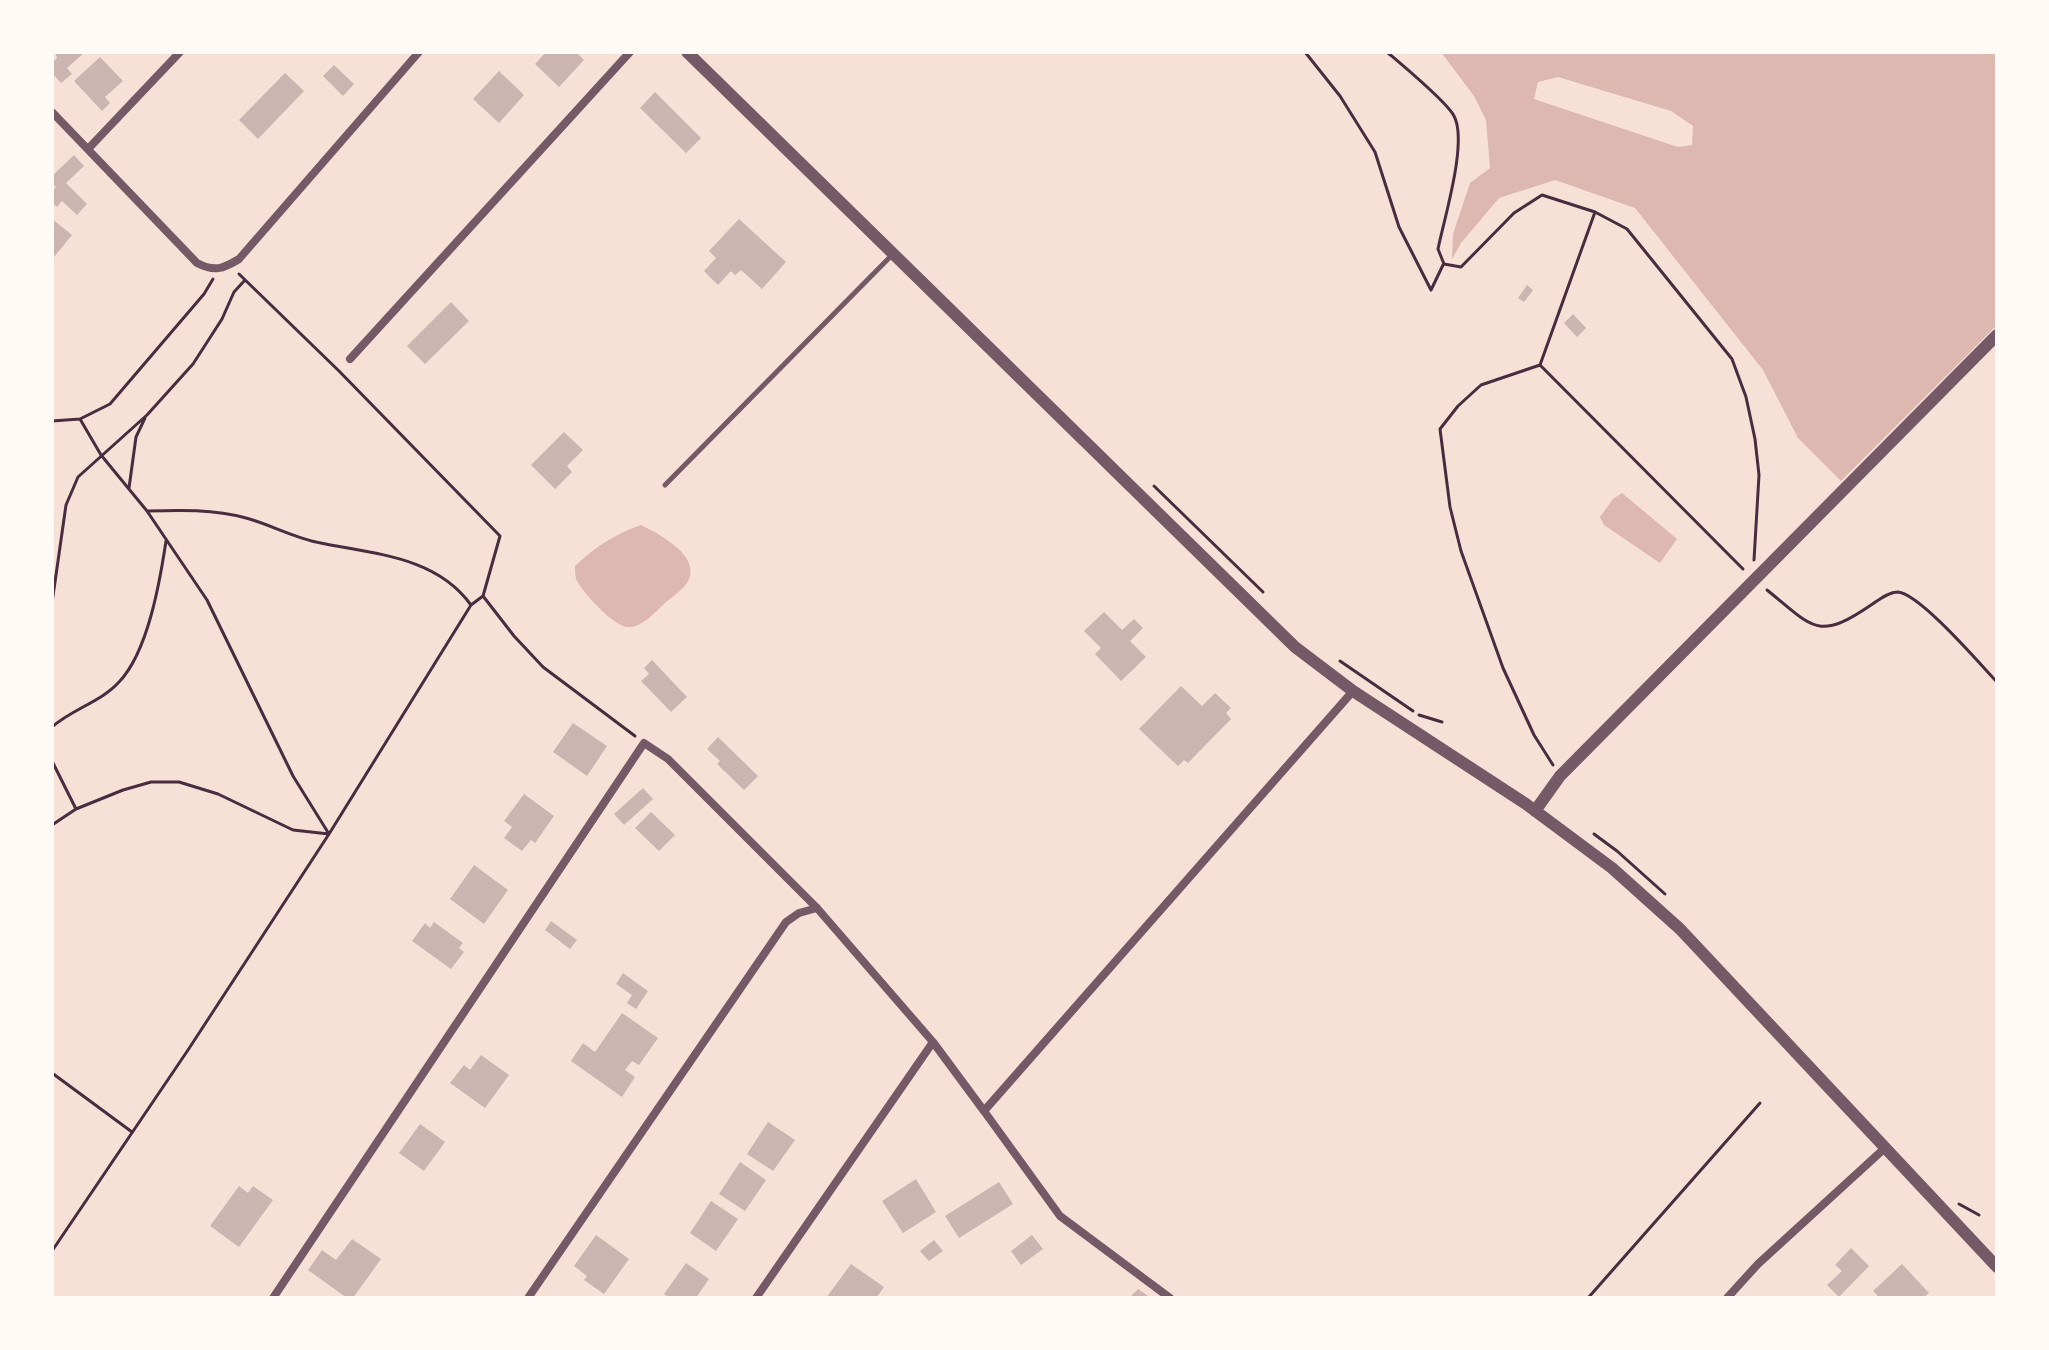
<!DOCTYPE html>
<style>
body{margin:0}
#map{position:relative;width:2049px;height:1350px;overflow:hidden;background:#f7e1d7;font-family:"DejaVu Sans",sans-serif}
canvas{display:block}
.frame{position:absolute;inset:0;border:54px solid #fffaf5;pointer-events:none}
</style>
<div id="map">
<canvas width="2049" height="1350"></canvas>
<div class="frame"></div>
</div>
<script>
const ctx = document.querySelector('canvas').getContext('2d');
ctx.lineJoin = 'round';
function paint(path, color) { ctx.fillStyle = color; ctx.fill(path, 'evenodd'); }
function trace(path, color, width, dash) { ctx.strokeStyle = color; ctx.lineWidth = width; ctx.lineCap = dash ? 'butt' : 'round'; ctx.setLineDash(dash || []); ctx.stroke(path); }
paint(new Path2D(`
 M 1441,52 L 1997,52 L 1997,325 L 1841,481 L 1798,438 L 1763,370 L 1635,208 L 1555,180 L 1499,198 L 1461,243 L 1452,259 L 1453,234 L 1470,183 L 1490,168 L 1486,120 L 1474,96 ZM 1558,77 L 1671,111 L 1693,126 L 1692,145 L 1678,147 L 1534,99 L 1538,82 Z
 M 1622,493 L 1677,539 L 1660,563 L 1604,525 L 1600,517 L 1613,499 Z
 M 641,525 C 657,533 696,553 690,576 C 688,587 673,596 665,603 C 655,612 644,626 630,627 C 615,629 582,592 576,579 C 575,575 575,570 575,566 C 595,547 615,534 641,525 Z`), '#dcb8b0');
paint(new Path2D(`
 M 55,52 L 85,52 L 67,68 L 72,74 L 61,83 L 52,73 L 52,63 L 57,58 Z
 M 546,52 L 576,52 L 584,60 L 559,87 L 535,64 Z
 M 100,57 L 123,81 L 105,97 L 110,103 L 102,111 L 74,81 Z
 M 334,65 L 354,84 L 343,96 L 323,76 Z
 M 499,71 L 524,95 L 499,123 L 473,99 Z
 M 285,73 L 304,91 L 258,139 L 239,120 Z
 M 655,92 L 701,138 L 686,153 L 640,108 Z
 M 74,155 L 84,166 L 66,183 L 87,204 L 77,215 L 62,201 L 57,207 L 52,202 L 52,191 L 56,187 L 52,183 L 52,176 Z
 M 52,219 L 72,235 L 54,257 L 52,255 Z
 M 739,219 L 786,262 L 762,289 L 741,270 L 735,275 L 731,271 L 718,285 L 704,271 L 716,258 L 709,251 Z
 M 1527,285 L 1533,290 L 1524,302 L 1518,298 Z
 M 451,302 L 469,321 L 425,364 L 407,346 Z
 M 1573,314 L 1586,328 L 1577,337 L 1564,323 Z
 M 564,432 L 583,450 L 567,466 L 572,472 L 555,489 L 531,465 Z
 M 1104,612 L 1122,630 L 1134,619 L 1143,628 L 1130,641 L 1146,657 L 1121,681 L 1095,654 L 1101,648 L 1084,631 Z
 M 652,660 L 687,697 L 671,712 L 641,681 L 649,674 L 644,668 Z
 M 1181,686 L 1202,706 L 1215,693 L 1231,708 L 1226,713 L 1231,719 L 1188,763 L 1184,760 L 1178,766 L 1139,729 Z
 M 573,723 L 607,746 L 587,776 L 553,752 Z
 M 718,737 L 758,776 L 744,790 L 717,764 L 720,761 L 707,749 Z
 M 643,788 L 653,799 L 624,825 L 614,814 Z
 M 524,794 L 554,816 L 535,843 L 531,840 L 522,851 L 504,838 L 512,827 L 504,821 Z
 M 651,812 L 675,835 L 659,851 L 635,828 Z
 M 474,865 L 508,890 L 484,924 L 450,899 Z
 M 551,921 L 577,940 L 570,949 L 545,930 Z
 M 434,922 L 463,943 L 459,948 L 464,952 L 451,969 L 412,941 L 425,923 L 430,928 Z
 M 623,973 L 648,991 L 636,1009 L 627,1003 L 632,995 L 616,984 Z
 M 622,1013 L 658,1038 L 639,1065 L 632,1061 L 625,1070 L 635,1077 L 622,1097 L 571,1061 L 583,1043 L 595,1052 Z
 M 481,1055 L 509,1075 L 485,1108 L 450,1083 L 464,1065 L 470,1070 Z
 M 768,1122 L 795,1140 L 773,1171 L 747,1154 Z
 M 420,1124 L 445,1142 L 424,1171 L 399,1153 Z
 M 740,1162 L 766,1180 L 745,1211 L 719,1194 Z
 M 916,1179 L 936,1212 L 903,1233 L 882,1201 Z
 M 999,1182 L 1013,1204 L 959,1238 L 945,1216 Z
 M 239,1186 L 248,1193 L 253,1186 L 273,1200 L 239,1247 L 210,1226 Z
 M 711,1201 L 738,1219 L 716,1251 L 690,1233 Z
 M 596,1235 L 629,1259 L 604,1294 L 584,1280 L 587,1276 L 574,1266 Z
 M 1032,1235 L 1043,1249 L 1021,1265 L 1011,1251 Z
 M 352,1239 L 381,1259 L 353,1298 L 347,1298 L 308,1270 L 322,1250 L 336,1260 Z
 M 934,1240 L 943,1251 L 929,1261 L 920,1251 Z
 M 1851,1248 L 1869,1266 L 1839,1297 L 1827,1285 L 1842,1271 L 1835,1265 Z
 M 686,1263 L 709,1279 L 696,1298 L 669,1298 L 664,1294 Z
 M 851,1264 L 884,1287 L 876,1298 L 826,1298 Z
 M 1902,1264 L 1929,1293 L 1923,1298 L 1880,1298 L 1873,1291 Z
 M 1138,1289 L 1151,1298 L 1129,1298 Z`), '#ccb4b1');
trace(new Path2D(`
 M 1305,52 L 1340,96 L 1375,152 L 1399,227 L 1431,290
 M 1387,52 C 1401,64 1447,102 1454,116 C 1468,142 1444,219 1438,249 L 1444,264 L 1461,267 L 1514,213 L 1542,195 L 1595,212 L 1540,365
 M 1595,212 L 1627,229 L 1732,359 L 1746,397 L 1755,439 L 1759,475 L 1754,560
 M 239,274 L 339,371 L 500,536 L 483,596 L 514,636 L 543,667 L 635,736
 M 1431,290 L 1443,265
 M 1540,365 L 1743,569
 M 1540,365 L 1481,385 L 1458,406 L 1440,429 L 1450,507 L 1461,551 L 1503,668 L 1534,735 L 1553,765
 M 80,419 L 110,404 L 204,294 L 213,279
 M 52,421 L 80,419 L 101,455 L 147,511 L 207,600 L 293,776 L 329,834 L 293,830 L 218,794 L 179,782 L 151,782 L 123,790 L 76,809 L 52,825
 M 1154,486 L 1263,592
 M 129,488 L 136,437 L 145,418
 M 147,511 C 179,510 214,509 246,518 C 269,524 292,537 316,542 C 371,554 435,555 471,605
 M 1767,590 C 1813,627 1817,642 1871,605 C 1879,600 1888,592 1898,592 C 1920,594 1980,664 1997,682
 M 52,603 L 66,505 L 78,477 L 147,415 L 193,364 L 222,319 L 234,292 L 245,280
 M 1340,661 L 1413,711
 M 1419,715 L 1442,722
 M 52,727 C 72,709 101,702 119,682 C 148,652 160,581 166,541
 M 52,761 L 76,809
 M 1594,834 L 1617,851 L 1665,894
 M 52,1073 L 132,1132
 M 1959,1204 L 1979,1215
 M 52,1251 L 188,1050 L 329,834 L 471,605 L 483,596
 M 1588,1298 L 1760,1103`), '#4a2c40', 3);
trace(new Path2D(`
 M 665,485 L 892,255`), '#755966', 5);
trace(new Path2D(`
 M 52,112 L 197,263 C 214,272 223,269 239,259 L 419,52
 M 88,149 L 180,52
 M 350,359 L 630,52
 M 273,1298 L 644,743 L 668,759 L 817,908 L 933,1042 L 984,1111
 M 528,1298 L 786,922 L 799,913 L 817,908
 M 756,1298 L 933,1042
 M 1170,1298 L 1060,1216 L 984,1111 L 1353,691
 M 1727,1298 L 1758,1264 L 1886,1147`), '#755966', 8);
trace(new Path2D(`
 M 687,52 L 1295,647 L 1353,691 L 1526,804 L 1612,868 L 1680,929 L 1997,1267
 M 1535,811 L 1560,776 L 1997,335`), '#755966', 12);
</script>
